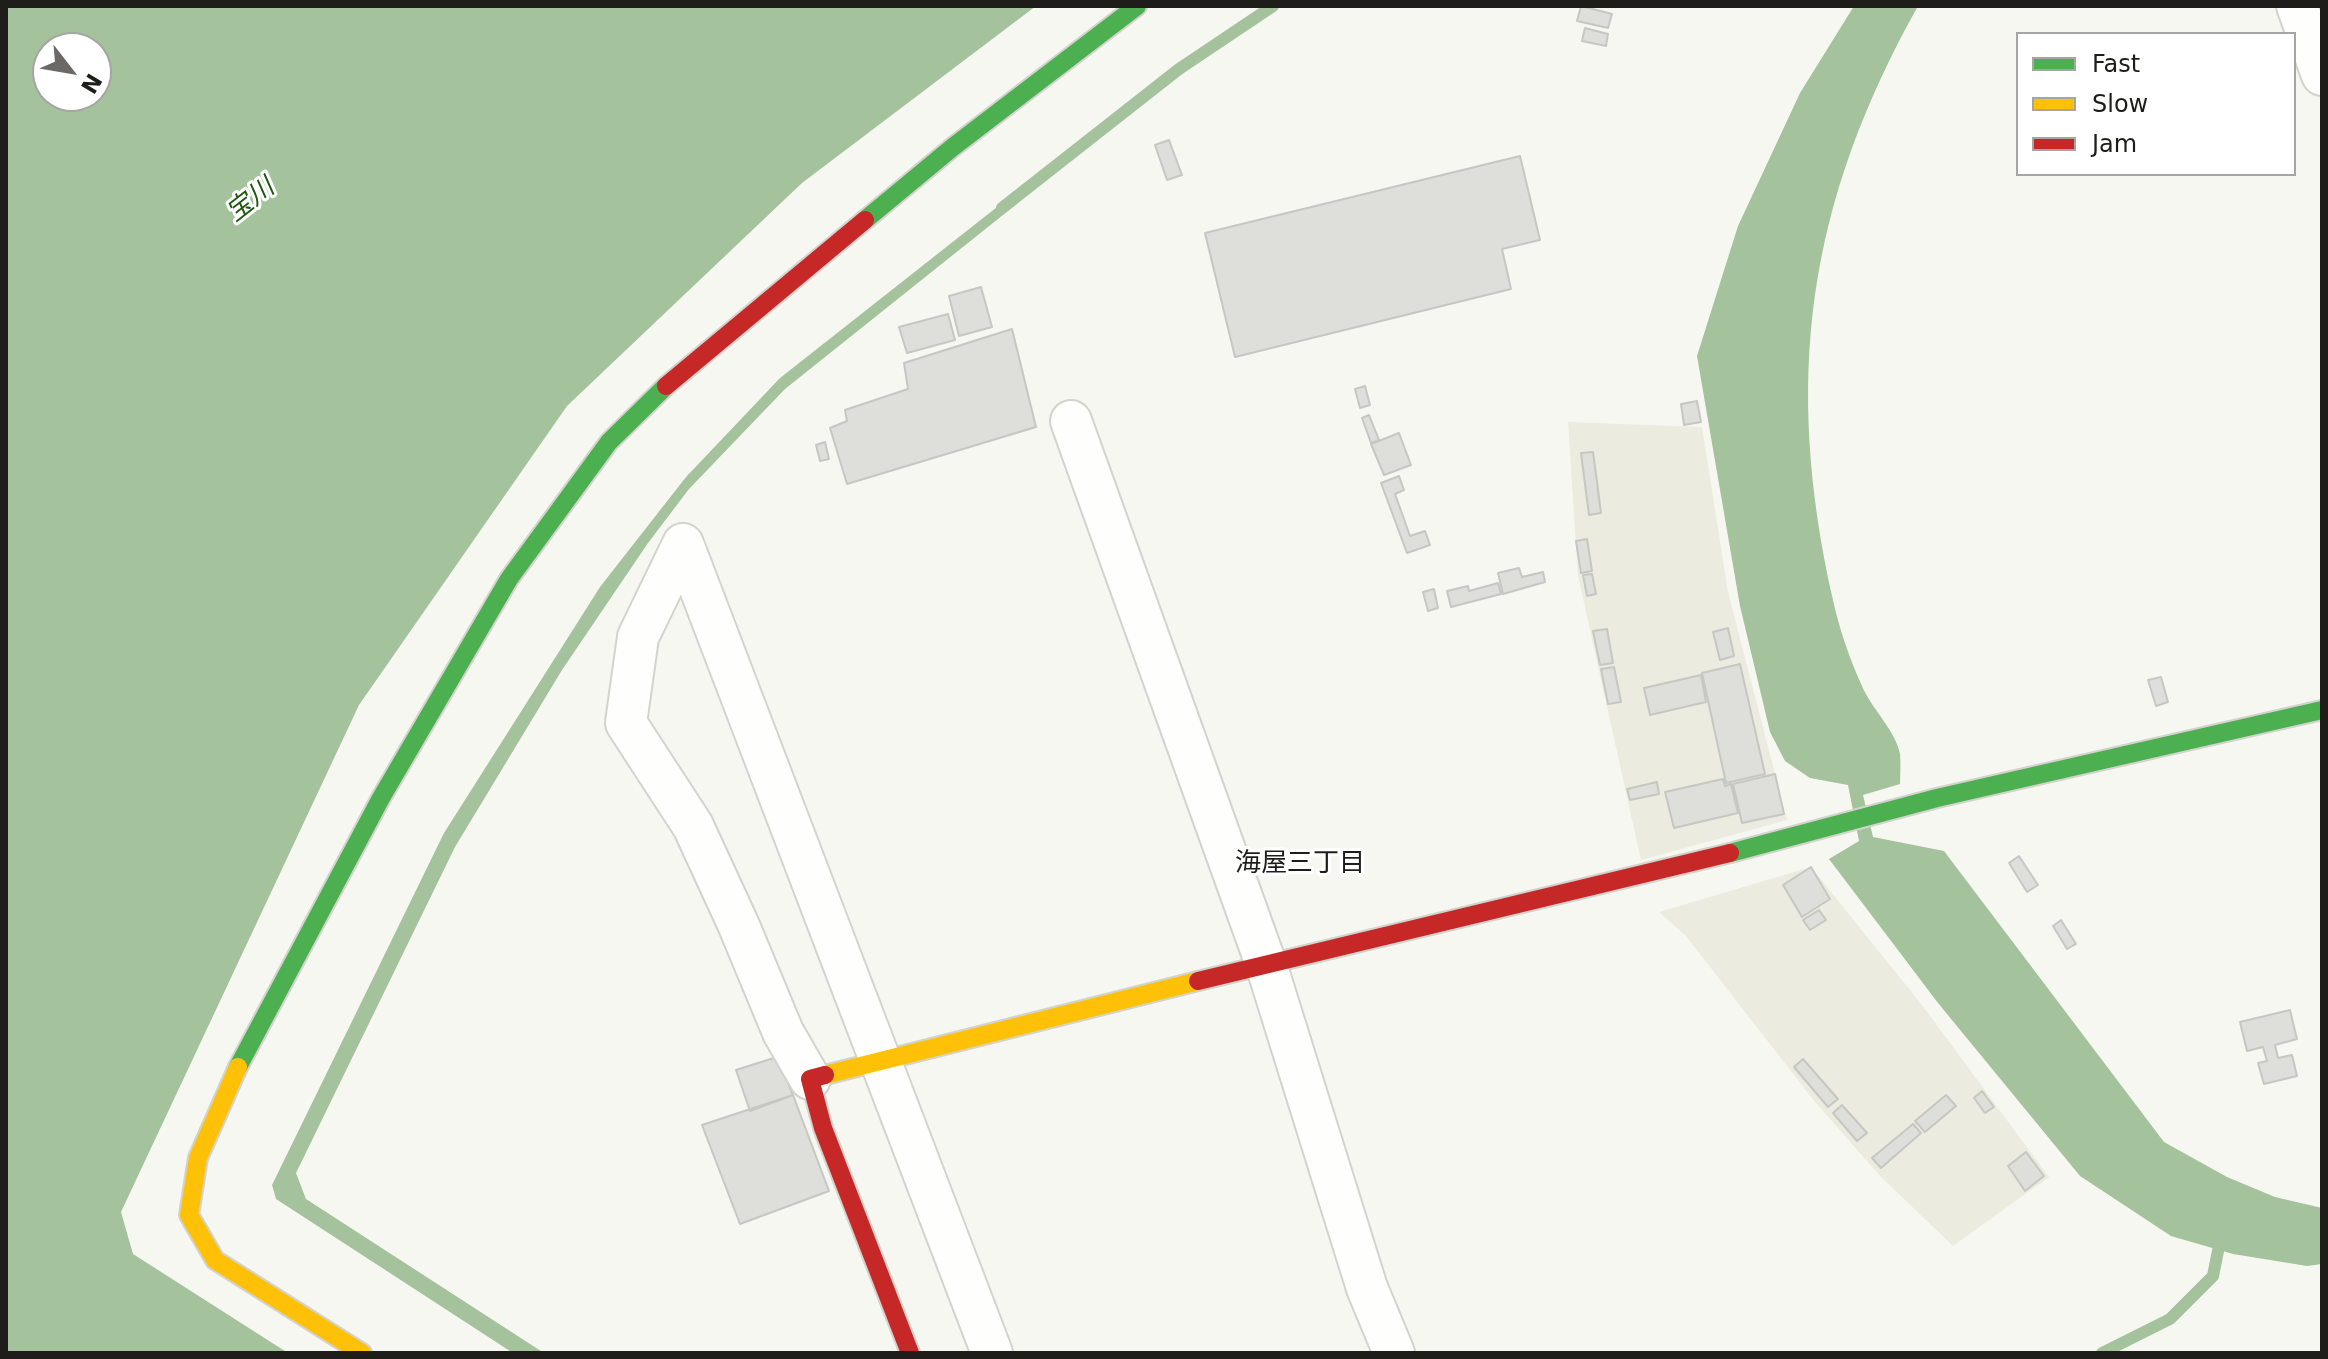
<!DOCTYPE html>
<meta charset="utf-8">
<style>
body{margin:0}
#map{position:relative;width:2328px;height:1359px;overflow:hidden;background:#f7f7f1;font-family:"DejaVu Sans",sans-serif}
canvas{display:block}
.frame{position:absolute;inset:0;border:8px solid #1e1d1a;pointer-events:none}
.legend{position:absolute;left:2016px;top:32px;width:280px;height:144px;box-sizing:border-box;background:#fff;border:2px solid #a5a5a3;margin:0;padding:10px 14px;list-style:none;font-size:24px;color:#1e1d1a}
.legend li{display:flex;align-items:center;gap:16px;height:40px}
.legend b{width:40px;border:2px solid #a5a5a3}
.north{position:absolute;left:32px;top:32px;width:80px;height:80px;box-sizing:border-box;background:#fff;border:2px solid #a5a5a3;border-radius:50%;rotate:121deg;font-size:22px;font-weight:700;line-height:32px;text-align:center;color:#1e1d1a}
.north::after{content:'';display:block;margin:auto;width:28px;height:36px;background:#6a6965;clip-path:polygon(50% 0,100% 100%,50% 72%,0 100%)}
</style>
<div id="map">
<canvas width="2328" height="1359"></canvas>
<div class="frame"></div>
<ul class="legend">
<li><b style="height:10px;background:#4caf50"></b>Fast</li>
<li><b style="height:10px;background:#ffc107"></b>Slow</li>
<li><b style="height:10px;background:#c62828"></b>Jam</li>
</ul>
<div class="north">N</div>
</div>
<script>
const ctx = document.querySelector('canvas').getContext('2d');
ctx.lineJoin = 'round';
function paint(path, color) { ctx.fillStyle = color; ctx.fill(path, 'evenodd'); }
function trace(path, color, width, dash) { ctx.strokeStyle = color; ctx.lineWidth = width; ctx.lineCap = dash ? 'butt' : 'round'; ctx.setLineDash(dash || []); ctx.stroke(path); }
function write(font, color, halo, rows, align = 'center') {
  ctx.font = font + ' "DejaVu Sans","Noto Sans JP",sans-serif'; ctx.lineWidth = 6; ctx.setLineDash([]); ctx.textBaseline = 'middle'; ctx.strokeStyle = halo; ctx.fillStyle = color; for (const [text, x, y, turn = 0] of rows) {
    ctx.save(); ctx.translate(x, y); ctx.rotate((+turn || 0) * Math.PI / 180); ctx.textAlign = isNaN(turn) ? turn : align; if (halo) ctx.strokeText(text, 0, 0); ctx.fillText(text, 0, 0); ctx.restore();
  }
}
paint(new Path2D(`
 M 1568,422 L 1702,427 L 1728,592 L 1787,820 L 1641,860 L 1578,576 Z
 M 1811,867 L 1922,1005 L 2049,1177 L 1953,1246 L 1881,1177 L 1815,1102 L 1686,936 L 1659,912 Z`), '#ecebdf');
paint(new Path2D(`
 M 6,6 L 1036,6 L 802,183 L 567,406 L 359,705 L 121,1212 L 133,1254 L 288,1353 L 6,1353 ZM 48,48 L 96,48 L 96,96 L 48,96 Z
 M 1854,6 L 1918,6 C 1807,204 1783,379 1833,600 C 1839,628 1850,660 1862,686 C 1871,708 1896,731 1900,754 C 1901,764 1900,775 1900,784 L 1863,795 L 1873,837 L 1944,851 L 2164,1142 L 2227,1177 L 2275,1197 L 2322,1208 L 2322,1264 L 2307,1266 L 2233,1254 L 2171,1236 L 2080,1176 L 1938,1003 L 1829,859 L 1859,841 L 1848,785 L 1810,778 L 1785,761 L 1770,732 L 1740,606 L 1697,356 L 1738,226 L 1800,93 Z
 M 1011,196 L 1018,203 L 785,389 L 689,489 L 648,543 L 562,670 L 455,847 L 296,1173 L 306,1199 L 544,1353 L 513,1353 L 276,1199 L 272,1185 L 444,833 L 600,587 L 686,477 L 780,378 Z`), '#a4c29c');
trace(new Path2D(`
 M 1002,208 L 1179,69 L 1273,6
 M 2102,1353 L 2170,1319 L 2213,1276 L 2221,1236`), '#a4c29c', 12);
const building = new Path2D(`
 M 1581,6 L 1612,14 L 1608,28 L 1577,21 Z
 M 1585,28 L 1608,34 L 1606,46 L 1582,41 Z
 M 1169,140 L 1182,175 L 1167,180 L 1155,145 Z
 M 1520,156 L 1540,240 L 1502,249 L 1511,289 L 1235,357 L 1205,233 Z
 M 981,287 L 992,327 L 959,336 L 949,296 Z
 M 948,314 L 955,340 L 907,353 L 899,327 Z
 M 1012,329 L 1036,427 L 847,484 L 830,428 L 847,421 L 845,410 L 908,389 L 904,363 Z
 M 1365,386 L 1370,405 L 1360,408 L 1355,389 Z
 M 1697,401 L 1701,422 L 1684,425 L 1681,404 Z
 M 1369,415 L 1379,440 L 1371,443 L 1362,418 Z
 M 1399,433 L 1411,465 L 1384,475 L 1371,444 Z
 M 825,442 L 829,459 L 820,461 L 816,445 Z
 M 1593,452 L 1601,513 L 1589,515 L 1581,453 Z
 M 1399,476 L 1404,490 L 1395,494 L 1410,536 L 1425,531 L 1430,545 L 1407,553 L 1381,483 Z
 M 1587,539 L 1592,571 L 1581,573 L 1576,541 Z
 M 1519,568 L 1522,577 L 1543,572 L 1545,582 L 1503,594 L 1498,573 Z
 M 1592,574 L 1596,594 L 1587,596 L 1583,575 Z
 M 1498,583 L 1501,594 L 1451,607 L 1447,591 L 1468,586 L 1469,591 Z
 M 1434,589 L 1438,608 L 1428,611 L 1423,592 Z
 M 1728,628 L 1734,656 L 1720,660 L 1713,632 Z
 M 1607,629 L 1613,663 L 1600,665 L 1593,631 Z
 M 1740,664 L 1765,774 L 1726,783 L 1702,673 Z
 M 1614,667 L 1621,702 L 1608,704 L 1601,669 Z
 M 1701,675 L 1706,702 L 1650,715 L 1644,688 Z
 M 2161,677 L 2168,702 L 2156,706 L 2148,680 Z
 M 1775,774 L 1784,814 L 1742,823 L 1733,784 Z
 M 1723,779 L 1725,786 L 1731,784 L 1738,813 L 1674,828 L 1665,792 Z
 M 1657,782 L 1659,794 L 1630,800 L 1627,789 Z
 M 2019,856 L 2038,885 L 2027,892 L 2009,863 Z
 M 1811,867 L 1830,899 L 1802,917 L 1783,885 Z
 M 1819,910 L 1826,920 L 1810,930 L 1803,920 Z
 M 2061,920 L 2076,944 L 2067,949 L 2053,926 Z
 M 2290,1010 L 2297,1039 L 2275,1045 L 2278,1058 L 2292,1055 L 2297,1076 L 2264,1084 L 2258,1063 L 2267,1061 L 2263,1047 L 2247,1051 L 2240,1022 Z
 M 777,1057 L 793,1095 L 750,1111 L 736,1070 Z
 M 1803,1059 L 1838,1099 L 1828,1107 L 1794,1067 Z
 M 1982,1091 L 1994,1107 L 1985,1113 L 1974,1098 Z
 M 793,1095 L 829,1191 L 740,1224 L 702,1125 Z
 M 1946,1095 L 1956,1106 L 1925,1132 L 1915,1121 Z
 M 1842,1105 L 1867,1133 L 1857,1141 L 1833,1113 Z
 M 1913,1124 L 1921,1133 L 1881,1168 L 1872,1158 Z
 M 2026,1152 L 2044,1176 L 2025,1191 L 2008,1166 Z`);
paint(building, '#dedfda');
trace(building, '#c6c7c2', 2);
const street = new Path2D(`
 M 2297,6 L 2322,75
 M 1071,421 L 1266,964 L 1367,1288 L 1394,1353
 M 683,544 L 992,1353
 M 683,544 L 638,637 L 626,723 L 693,826 L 739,926 L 783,1032 L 810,1079`);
const fast = new Path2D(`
 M 865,220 L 953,147 L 1137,6
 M 1730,853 L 1937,798 L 2322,710
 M 238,1067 L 381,798 L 509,579 L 609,442 L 666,386`);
const slow = new Path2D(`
 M 238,1067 L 198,1158 L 189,1215 L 215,1260 L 362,1353
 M 825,1075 L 1198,981`);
const jam = new Path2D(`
 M 666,386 L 865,220
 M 1198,981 L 1730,853
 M 825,1075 L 810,1079 L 823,1128 L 910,1353`);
trace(street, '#d3d3ce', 44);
trace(fast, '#d3d3ce', 22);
trace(slow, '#d3d3ce', 22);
trace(jam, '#d3d3ce', 22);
trace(street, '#fefefd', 40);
trace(fast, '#4caf50', 18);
trace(slow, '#ffc107', 18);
trace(jam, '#c62828', 18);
write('italic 26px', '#1e560f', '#fff', [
 ["宝川",251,201,-38]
]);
write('26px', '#1e1d1a', '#fff', [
 ["海屋三丁目",1300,864]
]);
</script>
